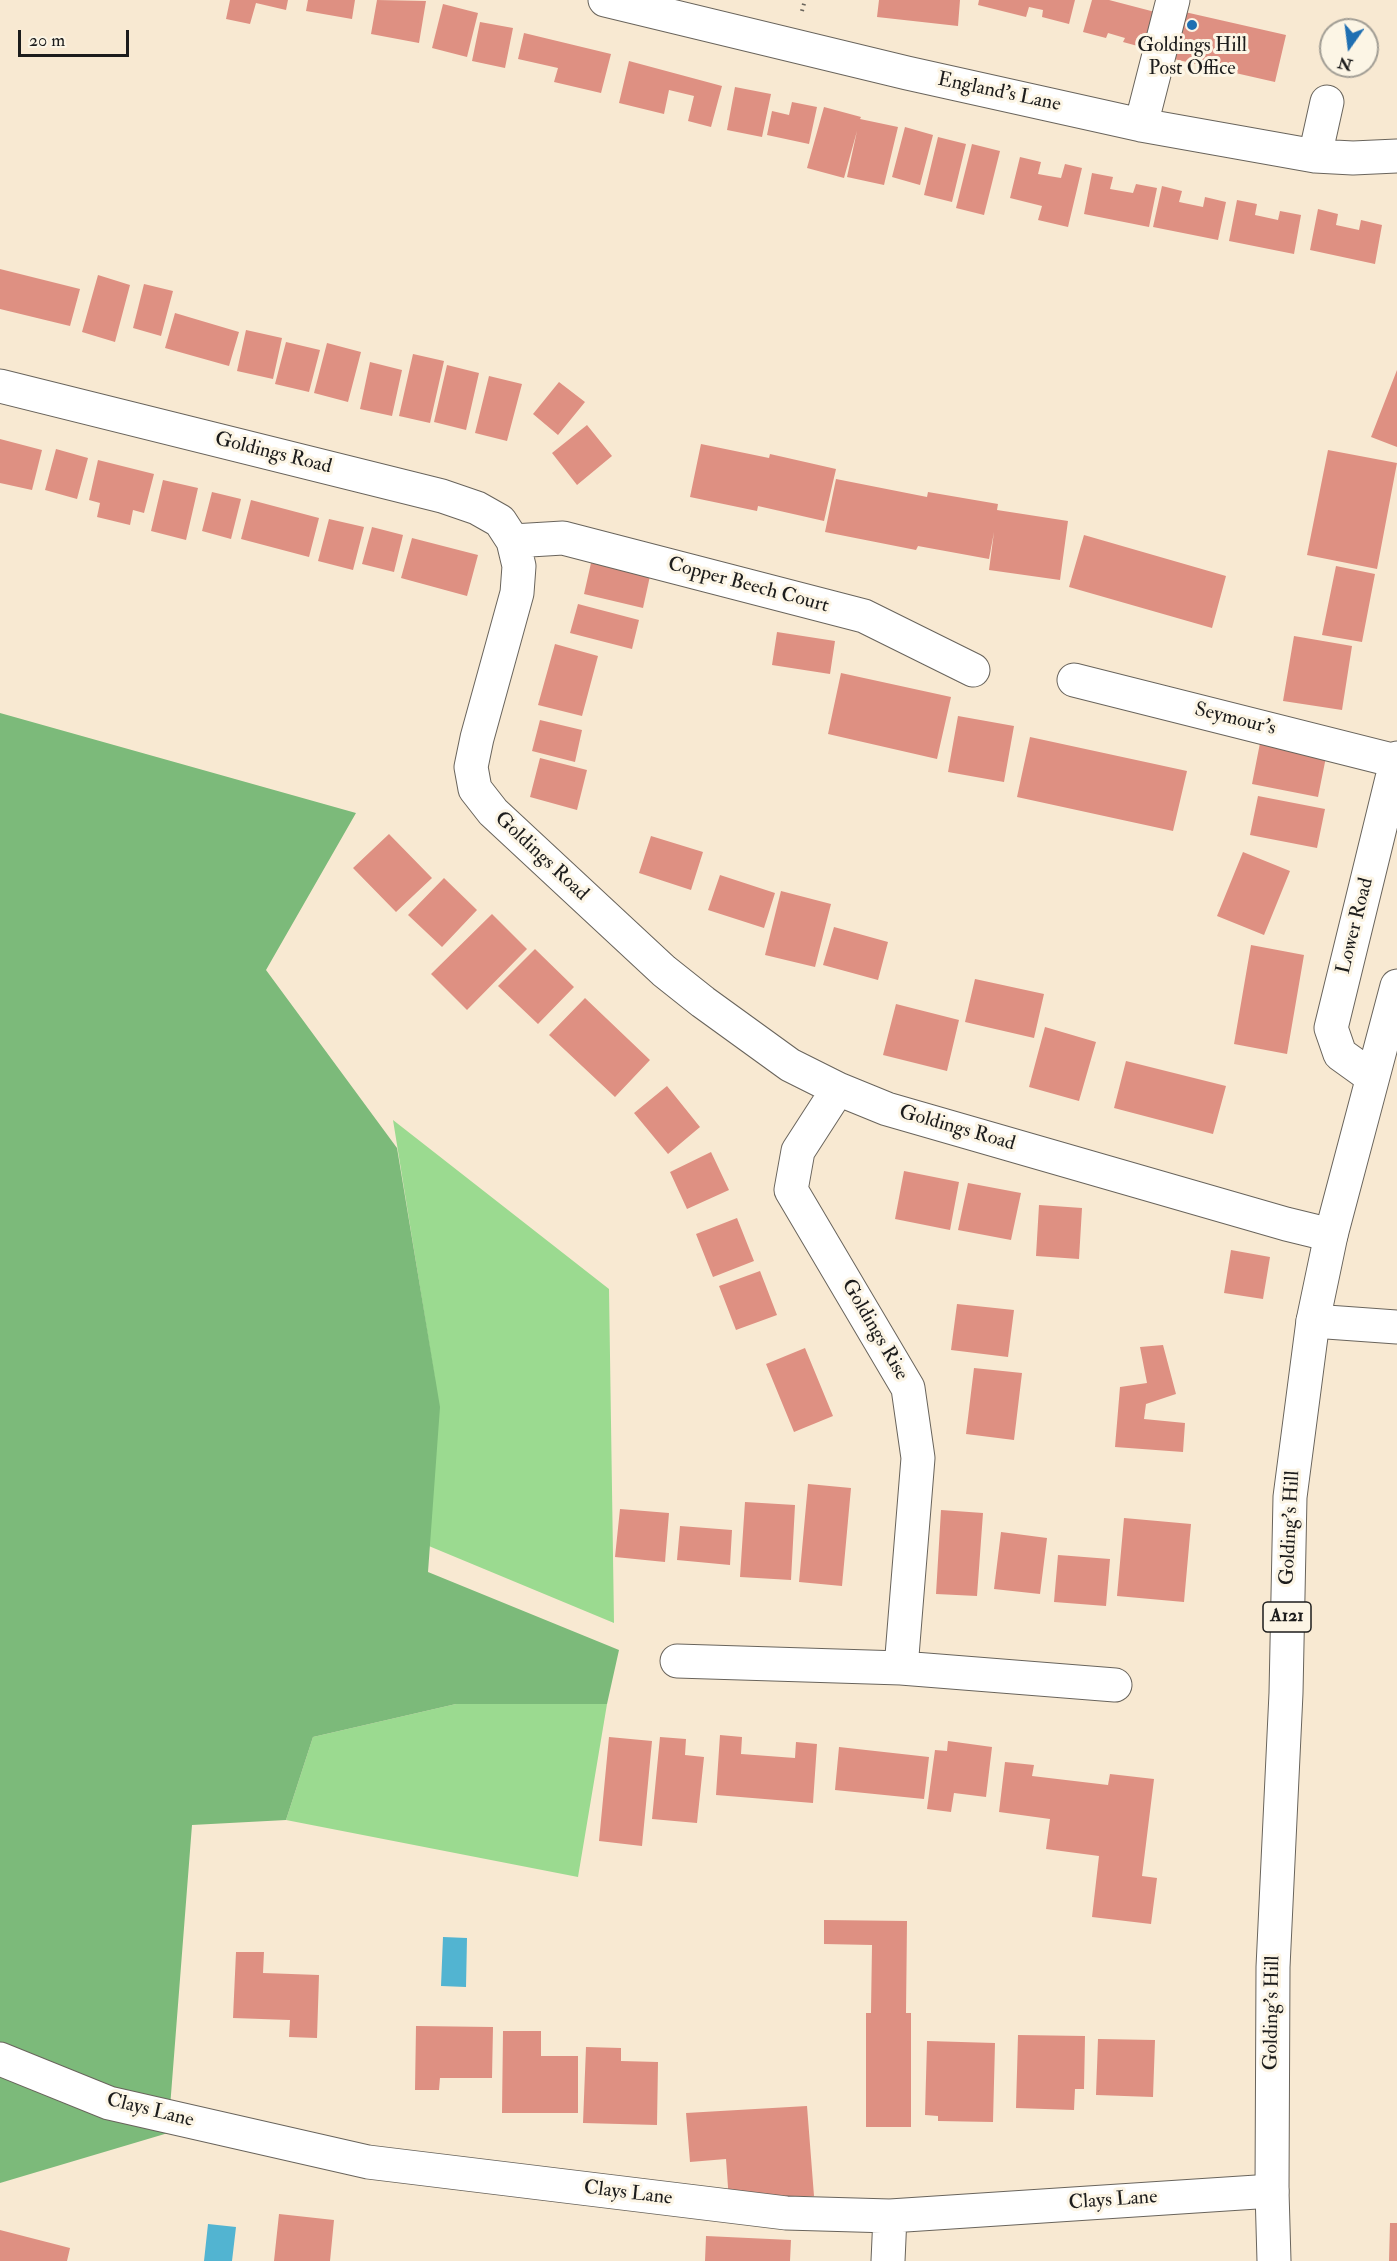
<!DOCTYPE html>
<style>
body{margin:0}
#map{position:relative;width:1397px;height:2261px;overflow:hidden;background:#f8e9d2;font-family:"IM FELL Double Pica",serif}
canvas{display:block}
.north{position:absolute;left:1319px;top:18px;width:60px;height:60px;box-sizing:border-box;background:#fcf5e5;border:2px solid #a29e95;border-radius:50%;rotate:194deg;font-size:16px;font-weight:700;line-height:24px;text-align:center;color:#1c1c1c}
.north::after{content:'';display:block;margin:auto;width:21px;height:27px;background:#1f6fb2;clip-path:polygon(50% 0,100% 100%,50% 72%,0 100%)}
.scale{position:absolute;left:18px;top:30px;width:111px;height:27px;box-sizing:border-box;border:3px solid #1c1c1c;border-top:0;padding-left:8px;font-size:18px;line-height:21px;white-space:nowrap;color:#1c1c1c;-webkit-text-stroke:4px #fcf5e5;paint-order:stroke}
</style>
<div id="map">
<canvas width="1397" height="2261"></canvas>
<div class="north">N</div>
<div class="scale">20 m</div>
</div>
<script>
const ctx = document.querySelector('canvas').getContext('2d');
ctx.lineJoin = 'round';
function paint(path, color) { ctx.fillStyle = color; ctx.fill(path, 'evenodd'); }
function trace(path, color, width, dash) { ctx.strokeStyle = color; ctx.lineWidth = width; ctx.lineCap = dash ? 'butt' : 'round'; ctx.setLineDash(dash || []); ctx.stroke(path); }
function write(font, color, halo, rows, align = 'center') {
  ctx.font = font + ' "IM FELL Double Pica",serif'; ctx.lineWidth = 6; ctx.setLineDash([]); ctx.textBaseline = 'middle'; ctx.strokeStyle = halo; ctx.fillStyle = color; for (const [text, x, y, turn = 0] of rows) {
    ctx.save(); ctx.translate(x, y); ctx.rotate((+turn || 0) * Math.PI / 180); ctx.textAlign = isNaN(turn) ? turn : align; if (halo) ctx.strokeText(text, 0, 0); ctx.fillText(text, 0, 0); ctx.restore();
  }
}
paint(new Path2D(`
 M 393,1120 L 609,1289 L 614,1623 L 424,1544 L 435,1380 Z
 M 456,1704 L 607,1704 L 578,1877 L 286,1820 L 313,1737 Z`), '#9bda90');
paint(new Path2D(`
 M 0,713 L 356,813 L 266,970 L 397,1148 L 440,1407 L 428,1572 L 619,1650 L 607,1704 L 456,1704 L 313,1737 L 286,1820 L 192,1825 L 168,2133 L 0,2183 Z`), '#7cba7a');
paint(new Path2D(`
 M 443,1937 L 467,1938 L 466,1987 L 441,1986 Z
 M 208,2224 L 236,2227 L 232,2261 L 204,2261 Z`), '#52b4d1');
paint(new Path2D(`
 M 230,0 L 288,0 L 286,10 L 256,3 L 250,24 L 226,19 Z
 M 308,0 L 355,0 L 352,19 L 306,11 Z
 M 377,0 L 426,1 L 419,43 L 371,34 Z
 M 879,0 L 960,0 L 958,26 L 877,17 Z
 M 979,0 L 1075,0 L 1069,24 L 1042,17 L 1043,10 L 1029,7 L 1026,17 L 978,5 Z
 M 1092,0 L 1109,0 L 1155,12 L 1145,48 L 1123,42 L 1125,38 L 1108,33 L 1106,38 L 1083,32 Z
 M 443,4 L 478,13 L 467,57 L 432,48 Z
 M 1176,10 L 1286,35 L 1275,82 L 1165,57 Z
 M 480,22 L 513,28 L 505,68 L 472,61 Z
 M 524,33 L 611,54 L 601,93 L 554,82 L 558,68 L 518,59 Z
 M 629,61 L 722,86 L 711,127 L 688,121 L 694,96 L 669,90 L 664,114 L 619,103 Z
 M 735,87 L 771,94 L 762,137 L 727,130 Z
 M 792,102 L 817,107 L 809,144 L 767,135 L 772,111 L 789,115 Z
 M 824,107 L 861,117 L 860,119 L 898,127 L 884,185 L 847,177 L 857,131 L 844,178 L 807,168 Z
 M 905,127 L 933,135 L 920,185 L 892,177 Z
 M 938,137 L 966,144 L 952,202 L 924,195 Z
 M 972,144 L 1000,151 L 984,215 L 956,208 Z
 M 1020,157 L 1041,162 L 1038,174 L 1049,176 L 1061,178 L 1065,164 L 1082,168 L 1068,227 L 1038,220 L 1042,206 L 1010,198 Z
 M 1092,173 L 1113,177 L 1110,189 L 1133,193 L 1136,184 L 1157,188 L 1149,227 L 1084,214 Z
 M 1162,186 L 1182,191 L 1179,202 L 1203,207 L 1205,197 L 1226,202 L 1218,240 L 1153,227 Z
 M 1237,200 L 1257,204 L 1255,215 L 1278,220 L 1280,211 L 1301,215 L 1294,254 L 1229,241 Z
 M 1318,209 L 1338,214 L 1336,225 L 1359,230 L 1361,220 L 1382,225 L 1375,264 L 1310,250 Z
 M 0,269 L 80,289 L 70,326 L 0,309 Z
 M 98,275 L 130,285 L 115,342 L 82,332 Z
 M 144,284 L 173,291 L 161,336 L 133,328 Z
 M 175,313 L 239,332 L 229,366 L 165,348 Z
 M 246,330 L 282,338 L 273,379 L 237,371 Z
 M 286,342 L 320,350 L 309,392 L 275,384 Z
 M 327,343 L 361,352 L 348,402 L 314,393 Z
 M 413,354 L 444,361 L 430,423 L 399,416 Z
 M 370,362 L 402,370 L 392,416 L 360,409 Z
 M 447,365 L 479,373 L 466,430 L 434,422 Z
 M 1397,370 L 1397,447 L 1371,437 Z
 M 489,376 L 522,384 L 507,441 L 475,433 Z
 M 559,382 L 585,402 L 558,435 L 533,414 Z
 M 587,425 L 612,456 L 577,485 L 552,453 Z
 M 0,439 L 42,450 L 32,490 L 0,483 Z
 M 701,444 L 769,458 L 770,454 L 836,469 L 824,521 L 758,506 L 757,511 L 690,497 Z
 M 56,449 L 88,458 L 77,499 L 45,490 Z
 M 1328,450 L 1397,463 L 1377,569 L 1307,555 Z
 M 98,460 L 154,474 L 144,513 L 133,510 L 130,525 L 97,517 L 100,503 L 89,500 Z
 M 836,479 L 927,497 L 928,492 L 998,504 L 997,510 L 1068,521 L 1060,580 L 989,570 L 994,532 L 989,559 L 918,546 L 916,550 L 825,532 Z
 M 163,480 L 198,488 L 186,540 L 151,531 Z
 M 212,492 L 241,499 L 231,539 L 202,531 Z
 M 251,500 L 319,518 L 309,557 L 241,539 Z
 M 329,519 L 364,527 L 353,570 L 318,561 Z
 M 372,527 L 403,535 L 394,572 L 362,564 Z
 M 1084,535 L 1226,576 L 1212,628 L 1069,587 Z
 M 412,538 L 478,555 L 467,596 L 401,578 Z
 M 591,563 L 650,576 L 643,608 L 584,594 Z
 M 1336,566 L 1375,574 L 1362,642 L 1322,635 Z
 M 578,604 L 639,620 L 632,649 L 570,633 Z
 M 777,632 L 835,641 L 830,674 L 772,665 Z
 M 1294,636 L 1352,646 L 1342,710 L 1283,701 Z
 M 555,644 L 598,656 L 582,716 L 538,705 Z
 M 841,673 L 951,697 L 937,759 L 828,734 Z
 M 958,716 L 1014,726 L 1004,782 L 948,772 Z
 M 540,720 L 582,730 L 575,762 L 532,751 Z
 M 1030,737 L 1187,771 L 1173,831 L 1017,797 Z
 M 1260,743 L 1326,757 L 1318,797 L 1252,784 Z
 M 540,758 L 587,770 L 577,810 L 530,797 Z
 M 1258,796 L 1325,809 L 1317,848 L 1250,835 Z
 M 389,834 L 432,878 L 396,912 L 353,868 Z
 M 651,836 L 703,852 L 691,890 L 639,873 Z
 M 1243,852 L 1290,871 L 1264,935 L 1217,916 Z
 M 720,875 L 775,893 L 764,928 L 708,910 Z
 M 444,878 L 477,910 L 442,947 L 408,915 Z
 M 781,891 L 831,904 L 815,967 L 765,955 Z
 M 492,914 L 527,949 L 467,1010 L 431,974 Z
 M 834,927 L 888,942 L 878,980 L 823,965 Z
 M 1251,945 L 1304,955 L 1287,1054 L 1234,1044 Z
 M 535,949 L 574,987 L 538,1024 L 498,986 Z
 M 975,979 L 1044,994 L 1034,1038 L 965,1022 Z
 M 585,998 L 650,1060 L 615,1097 L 549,1035 Z
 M 896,1004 L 959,1020 L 947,1071 L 883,1055 Z
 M 1045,1027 L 1096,1042 L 1079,1101 L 1029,1087 Z
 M 1126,1061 L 1226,1086 L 1213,1134 L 1114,1108 Z
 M 667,1086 L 700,1127 L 668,1154 L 634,1113 Z
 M 711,1152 L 729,1190 L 687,1209 L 670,1172 Z
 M 904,1171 L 959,1182 L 950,1230 L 895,1219 Z
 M 968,1183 L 1021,1193 L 1011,1240 L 958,1230 Z
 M 1039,1205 L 1082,1208 L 1079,1259 L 1036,1256 Z
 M 737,1218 L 754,1261 L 713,1277 L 696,1234 Z
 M 1231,1250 L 1270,1257 L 1263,1299 L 1224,1293 Z
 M 760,1271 L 777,1315 L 736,1330 L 719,1286 Z
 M 957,1304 L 1014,1310 L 1008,1357 L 951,1350 Z
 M 1163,1345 L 1176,1394 L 1146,1404 L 1144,1419 L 1185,1423 L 1183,1452 L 1115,1447 L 1120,1387 L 1147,1383 L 1140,1347 Z
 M 805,1348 L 833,1416 L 794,1432 L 766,1364 Z
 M 974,1368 L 1022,1373 L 1014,1440 L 966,1434 Z
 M 808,1484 L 851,1488 L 842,1586 L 799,1582 Z
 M 745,1502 L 795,1505 L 791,1580 L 740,1577 Z
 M 620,1509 L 669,1513 L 665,1562 L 615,1557 Z
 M 941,1510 L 983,1513 L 977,1596 L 936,1594 Z
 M 1124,1518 L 1191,1524 L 1184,1602 L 1117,1596 Z
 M 680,1526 L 732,1530 L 730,1565 L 677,1560 Z
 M 1001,1532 L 1047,1538 L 1040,1594 L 994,1589 Z
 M 1058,1555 L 1110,1559 L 1106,1606 L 1054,1602 Z
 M 720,1735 L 742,1737 L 741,1754 L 795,1758 L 796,1742 L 817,1744 L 813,1803 L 716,1795 Z
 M 609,1737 L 652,1741 L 642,1846 L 599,1841 Z
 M 660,1737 L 686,1739 L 685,1755 L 704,1757 L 697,1823 L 652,1819 Z
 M 948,1741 L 992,1747 L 986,1797 L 954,1793 L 951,1812 L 927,1809 L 935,1750 L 947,1751 Z
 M 839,1747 L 929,1757 L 924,1799 L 835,1790 Z
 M 1005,1762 L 1034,1765 L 1032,1776 L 1108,1785 L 1110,1774 L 1154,1779 L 1142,1876 L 1157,1878 L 1151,1924 L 1092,1917 L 1099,1856 L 1046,1849 L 1050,1819 L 999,1812 Z
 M 824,1920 L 907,1921 L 906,2013 L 911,2013 L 911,2127 L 866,2127 L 866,2013 L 871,2013 L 872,1945 L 824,1944 Z
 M 236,1952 L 264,1952 L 263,1973 L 319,1975 L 317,2038 L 289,2037 L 290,2020 L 233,2018 Z
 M 416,2026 L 493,2027 L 492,2078 L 440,2078 L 439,2090 L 415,2090 Z
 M 503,2031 L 541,2031 L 541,2056 L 578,2056 L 578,2113 L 502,2113 Z
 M 1018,2035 L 1085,2036 L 1084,2089 L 1075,2089 L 1074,2110 L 1016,2108 Z
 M 1098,2039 L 1155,2040 L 1153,2097 L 1096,2095 Z
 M 927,2041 L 995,2043 L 993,2122 L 938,2121 L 938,2116 L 925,2115 Z
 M 586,2047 L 621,2048 L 621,2061 L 658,2062 L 657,2125 L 583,2123 Z
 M 807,2106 L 814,2196 L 729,2201 L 726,2159 L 690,2162 L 686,2113 Z
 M 279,2214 L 334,2220 L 330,2261 L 274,2261 Z
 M 1390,2223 L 1397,2223 L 1397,2261 L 1389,2261 Z
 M 0,2230 L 70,2248 L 67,2261 L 0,2261 Z
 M 706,2236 L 791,2240 L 790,2261 L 705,2261 Z`), '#de9082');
const minor = new Path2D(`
 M 605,0 L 907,73 L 1141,125 L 1315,156 L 1353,158 L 1397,156
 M 1141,125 L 1173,0
 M 1315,156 L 1327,102
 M 0,386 L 442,496 L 477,508 L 500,521 L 513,541 L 519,566 L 517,593 L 477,738 L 471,767 L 475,789 L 493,812 L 664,971 L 703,1002 L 790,1065 L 838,1089 L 887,1109 L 1286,1224 L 1331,1235
 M 513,541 L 563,538 L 864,616 L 973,670
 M 1074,680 L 1396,761
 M 1372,1077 L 1340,1054 L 1331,1028 L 1397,758
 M 838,1089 L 798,1151 L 791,1190 L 908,1388 L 918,1458 L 901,1668
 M 1313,1321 L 1397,1327
 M 677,1661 L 901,1668 L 1115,1685
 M 0,2059 L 109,2103 L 368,2162 L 786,2213 L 890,2216 L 1272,2191
 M 888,2261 L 890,2216`);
const major = new Path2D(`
 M 1274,2261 L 1272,2191 L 1273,1967 L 1286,1693 L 1290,1497 L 1313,1321 L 1331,1235 L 1397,986`);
trace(minor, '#69645c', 35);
trace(major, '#69645c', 35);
trace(new Path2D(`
 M 802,11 L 805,0`), '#69645c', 4, [1.5, 4.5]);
trace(minor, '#fff', 33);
trace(major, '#fff', 33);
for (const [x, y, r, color] of [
 [1192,25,6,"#1f6fb2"]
]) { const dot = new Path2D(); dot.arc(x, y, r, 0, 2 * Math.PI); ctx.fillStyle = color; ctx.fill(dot); trace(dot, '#fcf5e5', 2); }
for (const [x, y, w] of [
 [1287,1617,48]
]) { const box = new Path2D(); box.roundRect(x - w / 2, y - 15, w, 30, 4.5); ctx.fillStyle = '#fcf5e5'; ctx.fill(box); trace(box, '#1c1c1c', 1.5); }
write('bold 18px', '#1c1c1c', null, [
 ["A121",1287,1617]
]);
write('20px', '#1c1c1c', '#fcf5e5', [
 ["Goldings Hill",1192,47],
 ["Post Office",1192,70]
]);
write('20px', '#1c1c1c', '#fcf5e5', [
 ["England's Lane",999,93,12],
 ["Goldings Road",273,454,14],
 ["Copper Beech Court",748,586,15],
 ["Seymour's",1235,720,14],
 ["Goldings Road",541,857,43],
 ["Lower Road",1356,926,-76],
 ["Goldings Road",957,1129,16],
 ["Goldings Rise",874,1330,60],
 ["Golding's Hill",1291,1528,-87],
 ["Golding's Hill",1273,2013,-89],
 ["Clays Lane",150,2111,14],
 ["Clays Lane",628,2194,7],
 ["Clays Lane",1113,2201,-4]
]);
</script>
